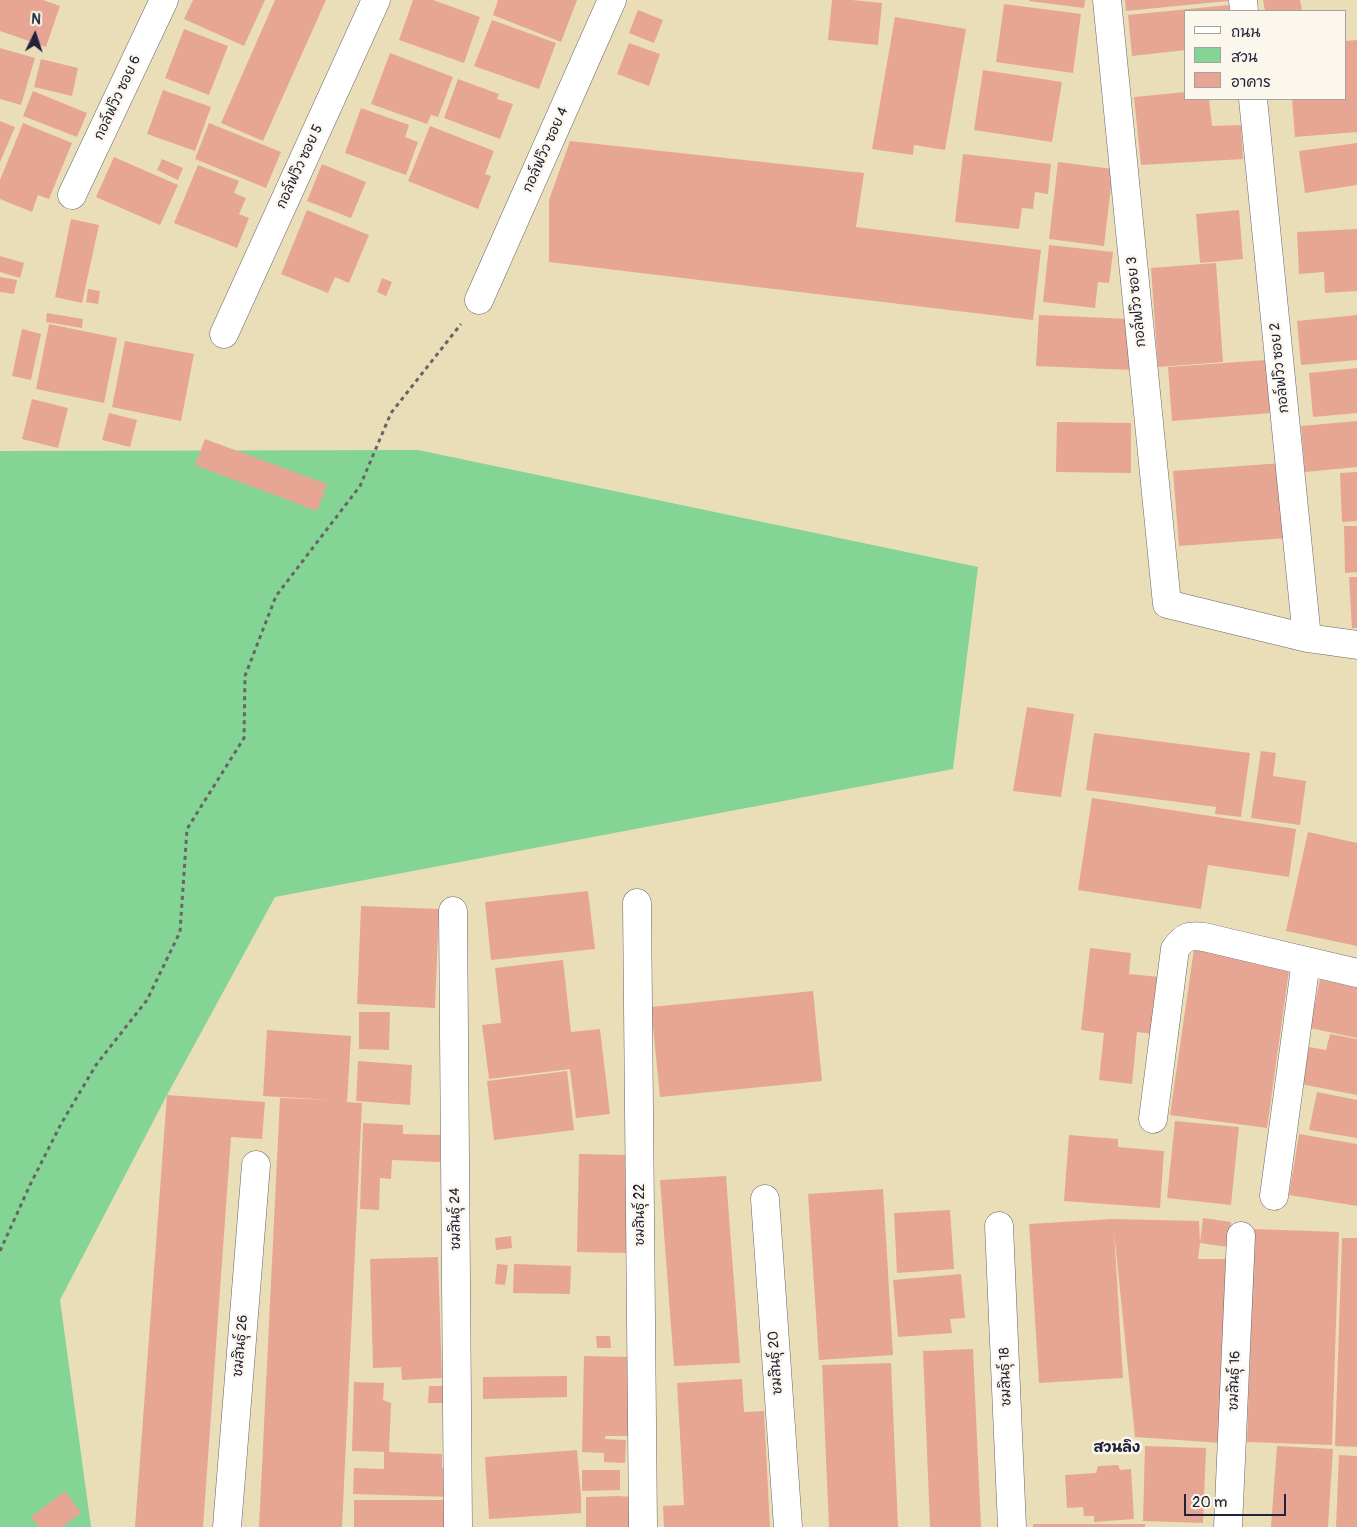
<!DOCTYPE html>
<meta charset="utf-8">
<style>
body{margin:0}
#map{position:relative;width:1357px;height:1527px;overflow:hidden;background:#eadeb9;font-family:Pangolin,"Playpen Sans Thai",sans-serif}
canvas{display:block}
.legend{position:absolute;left:1184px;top:10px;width:162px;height:90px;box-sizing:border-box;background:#fbf7ec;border:1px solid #a4a2a5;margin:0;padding:6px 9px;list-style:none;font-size:15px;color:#22223b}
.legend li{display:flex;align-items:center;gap:10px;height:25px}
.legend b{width:25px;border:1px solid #a4a2a5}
.north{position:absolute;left:10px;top:10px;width:50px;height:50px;-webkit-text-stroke:4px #fbf7ec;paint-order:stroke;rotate:4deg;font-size:14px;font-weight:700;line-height:20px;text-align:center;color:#22223b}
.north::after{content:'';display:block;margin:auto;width:18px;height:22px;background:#22223b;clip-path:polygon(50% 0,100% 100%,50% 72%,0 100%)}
.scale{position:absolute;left:1184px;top:1494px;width:102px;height:22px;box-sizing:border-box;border:2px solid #22223b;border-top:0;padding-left:6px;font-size:15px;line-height:18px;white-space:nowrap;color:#22223b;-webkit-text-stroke:4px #fbf7ec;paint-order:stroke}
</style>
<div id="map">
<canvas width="1357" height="1527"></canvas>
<ul class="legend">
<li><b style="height:6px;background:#fff"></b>ถนน</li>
<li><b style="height:14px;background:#84d495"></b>สวน</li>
<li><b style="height:14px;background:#e7a694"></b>อาคาร</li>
</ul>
<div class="north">N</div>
<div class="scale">20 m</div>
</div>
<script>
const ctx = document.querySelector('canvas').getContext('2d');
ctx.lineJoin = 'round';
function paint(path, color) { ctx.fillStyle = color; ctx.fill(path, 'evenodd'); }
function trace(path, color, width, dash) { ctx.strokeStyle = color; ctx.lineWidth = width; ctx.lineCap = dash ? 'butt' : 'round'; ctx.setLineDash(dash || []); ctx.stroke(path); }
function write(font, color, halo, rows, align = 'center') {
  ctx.font = font + ' Pangolin,"Playpen Sans Thai",sans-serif'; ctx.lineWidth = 5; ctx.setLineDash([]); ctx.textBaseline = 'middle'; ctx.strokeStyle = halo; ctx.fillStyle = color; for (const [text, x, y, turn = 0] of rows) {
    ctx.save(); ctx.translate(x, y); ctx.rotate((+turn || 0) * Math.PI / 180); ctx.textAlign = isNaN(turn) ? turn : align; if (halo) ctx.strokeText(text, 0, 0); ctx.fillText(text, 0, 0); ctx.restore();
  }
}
paint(new Path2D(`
 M 418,450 L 978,567 L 953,769 L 275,897 L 167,1095 L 60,1300 L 91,1527 L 0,1527 L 0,451 Z`), '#84d495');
paint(new Path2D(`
 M 0,0 L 43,0 L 60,6 L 46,47 L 0,31 Z
 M 193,0 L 265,0 L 244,46 L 184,19 Z
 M 275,0 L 326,0 L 263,141 L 221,123 Z
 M 413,0 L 433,0 L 480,17 L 464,63 L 399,40 Z
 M 498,0 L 577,0 L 561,42 L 493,15 Z
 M 832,0 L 852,0 L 882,3 L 878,45 L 828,40 Z
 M 1029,0 L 1085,0 L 1084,8 L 1029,1 Z
 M 1125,0 L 1228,0 L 1228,1 L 1126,11 Z
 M 1263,0 L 1300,0 L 1302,11 L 1265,11 Z
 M 1004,4 L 1081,14 L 1073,73 L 996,62 Z
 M 1229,5 L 1229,11 L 1186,11 L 1186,50 L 1132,56 L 1128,15 Z
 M 638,10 L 663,20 L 654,43 L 629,33 Z
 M 895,17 L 966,29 L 945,150 L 914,145 L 913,155 L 872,149 Z
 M 492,20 L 556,43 L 539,89 L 474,66 Z
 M 184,29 L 228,46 L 209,95 L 165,78 Z
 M 1357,40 L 1357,132 L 1295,137 L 1292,99 L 1346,99 L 1346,41 Z
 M 629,43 L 660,54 L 649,86 L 617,74 Z
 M 0,48 L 35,58 L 21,105 L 0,99 Z
 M 390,53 L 453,77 L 438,117 L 431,115 L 427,124 L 371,104 Z
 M 41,59 L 78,68 L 72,96 L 34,87 Z
 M 983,70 L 1062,82 L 1052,142 L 974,130 Z
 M 458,79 L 499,94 L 497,99 L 513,104 L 500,139 L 444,118 Z
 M 163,90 L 211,107 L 195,151 L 147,134 Z
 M 33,91 L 87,113 L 77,137 L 23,116 Z
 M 1186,92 L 1186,99 L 1209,99 L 1212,126 L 1241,125 L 1243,159 L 1141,165 L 1134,97 Z
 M 361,108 L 409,125 L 405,137 L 418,142 L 406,175 L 345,153 Z
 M 0,121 L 15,127 L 0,162 Z
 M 23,123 L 72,143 L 49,199 L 38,195 L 32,212 L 0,199 L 0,180 Z
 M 209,123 L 281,152 L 266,188 L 195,159 Z
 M 430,126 L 494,151 L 485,174 L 491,176 L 478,209 L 408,181 Z
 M 570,141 L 864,173 L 856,227 L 1041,250 L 1033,320 L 549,262 L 549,200 Z
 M 1357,143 L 1357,185 L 1305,193 L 1299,151 Z
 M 963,154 L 1051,164 L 1048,194 L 1035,192 L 1033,209 L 1022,208 L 1019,229 L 955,222 Z
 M 114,157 L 178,185 L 160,225 L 96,197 Z
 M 162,159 L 183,168 L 178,180 L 157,170 Z
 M 1058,162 L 1113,169 L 1104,246 L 1049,239 Z
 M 322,164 L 366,182 L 351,218 L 307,201 Z
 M 198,165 L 239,181 L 234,193 L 246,198 L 239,214 L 249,218 L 237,248 L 174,223 Z
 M 307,210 L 369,235 L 349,283 L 335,277 L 328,293 L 281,274 Z
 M 1239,210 L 1243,259 L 1200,263 L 1196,214 Z
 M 71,219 L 99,225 L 82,303 L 55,297 Z
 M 1357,229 L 1357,291 L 1325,293 L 1324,272 L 1299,274 L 1297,232 Z
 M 1049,245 L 1113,252 L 1109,283 L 1098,282 L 1095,308 L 1043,302 Z
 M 0,256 L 24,263 L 20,278 L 0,272 Z
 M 1216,263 L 1223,362 L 1158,367 L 1151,268 Z
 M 0,277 L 17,280 L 14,294 L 0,292 Z
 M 382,278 L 392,282 L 386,296 L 377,292 Z
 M 88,289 L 100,291 L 98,304 L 86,302 Z
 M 47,313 L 83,319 L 82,328 L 46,322 Z
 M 1039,315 L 1133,319 L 1131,370 L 1036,366 Z
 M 1357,315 L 1357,360 L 1301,365 L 1297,321 Z
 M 49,324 L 117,338 L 104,403 L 36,389 Z
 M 22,329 L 41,334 L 31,380 L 12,376 Z
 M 125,341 L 194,354 L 181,421 L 112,407 Z
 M 1266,360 L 1271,413 L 1172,421 L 1168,367 Z
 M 1357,368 L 1357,413 L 1313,417 L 1309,373 Z
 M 32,399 L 68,408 L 58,448 L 22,439 Z
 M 109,413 L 137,420 L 130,447 L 102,440 Z
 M 1357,421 L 1357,467 L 1305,472 L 1301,426 Z
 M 1057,422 L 1131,423 L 1131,473 L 1056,472 Z
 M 205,439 L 327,484 L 317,511 L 195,465 Z
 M 1282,463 L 1287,538 L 1179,546 L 1173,471 Z
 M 1357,472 L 1357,521 L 1342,522 L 1340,473 Z
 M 1344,526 L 1357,526 L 1357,572 L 1345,573 Z
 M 1349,577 L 1357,577 L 1357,628 L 1352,628 Z
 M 1027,707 L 1074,714 L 1061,797 L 1013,791 Z
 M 1094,733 L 1250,753 L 1241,817 L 1215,814 L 1216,807 L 1086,790 Z
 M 1261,751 L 1276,753 L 1273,776 L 1306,781 L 1300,825 L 1251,818 Z
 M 1092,798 L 1296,829 L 1289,877 L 1208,865 L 1201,909 L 1078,890 Z
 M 1308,832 L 1357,843 L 1357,946 L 1286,931 Z
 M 588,891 L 595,949 L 491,960 L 485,902 Z
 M 361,906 L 439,909 L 435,1008 L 357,1004 Z
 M 1090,948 L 1131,953 L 1129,974 L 1159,977 L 1153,1034 L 1137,1032 L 1132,1084 L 1099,1080 L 1104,1033 L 1081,1030 Z
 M 1194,949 L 1290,963 L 1267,1128 L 1170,1115 Z
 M 563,960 L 571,1032 L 600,1029 L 610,1114 L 576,1118 L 570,1069 L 489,1079 L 482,1025 L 501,1023 L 495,968 Z
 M 1321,974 L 1357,982 L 1357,1038 L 1310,1028 Z
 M 813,991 L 822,1081 L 660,1097 L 651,1007 Z
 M 359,1012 L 390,1012 L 389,1050 L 359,1049 Z
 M 267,1030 L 351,1036 L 347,1102 L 362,1103 L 342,1527 L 259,1527 L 280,1098 L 331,1100 L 263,1096 Z
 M 1330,1034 L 1357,1039 L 1357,1095 L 1301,1084 L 1309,1047 L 1326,1050 Z
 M 358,1061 L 412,1065 L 410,1105 L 356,1101 Z
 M 567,1071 L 574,1130 L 494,1140 L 487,1081 Z
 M 1317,1092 L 1357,1100 L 1357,1138 L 1309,1130 Z
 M 167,1095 L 265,1102 L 262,1139 L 231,1137 L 203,1527 L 135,1527 Z
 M 1175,1121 L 1239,1127 L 1231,1205 L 1167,1198 Z
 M 363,1123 L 403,1125 L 403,1134 L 440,1135 L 440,1162 L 392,1160 L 391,1179 L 380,1178 L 379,1210 L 360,1209 Z
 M 1299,1134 L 1357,1144 L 1357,1206 L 1289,1195 Z
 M 1069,1135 L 1118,1139 L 1118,1147 L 1164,1151 L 1160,1208 L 1064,1201 Z
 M 579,1154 L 630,1155 L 628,1253 L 577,1252 Z
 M 726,1176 L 740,1363 L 674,1366 L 660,1180 Z
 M 883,1189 L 893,1355 L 819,1360 L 808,1194 Z
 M 950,1210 L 954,1269 L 897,1273 L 894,1213 Z
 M 1203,1218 L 1231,1222 L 1228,1247 L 1200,1243 L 1198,1259 L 1230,1259 L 1221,1443 L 1135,1437 L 1114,1231 L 1123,1378 L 1039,1383 L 1029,1224 L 1113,1219 L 1199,1221 L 1200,1243 Z
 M 1254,1229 L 1339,1232 L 1332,1445 L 1247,1442 Z
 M 511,1236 L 512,1248 L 496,1250 L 495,1238 Z
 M 1342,1238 L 1357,1238 L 1357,1447 L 1335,1446 Z
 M 438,1257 L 442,1378 L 402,1380 L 401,1367 L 373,1368 L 370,1259 Z
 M 497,1264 L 508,1265 L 505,1285 L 495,1284 Z
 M 514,1264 L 571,1266 L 570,1294 L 513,1293 Z
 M 961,1274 L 965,1318 L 950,1319 L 952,1333 L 898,1337 L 893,1280 Z
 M 596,1336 L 610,1336 L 611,1348 L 597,1348 Z
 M 973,1349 L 981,1527 L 930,1527 L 923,1351 Z
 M 584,1356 L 630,1357 L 629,1436 L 605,1436 L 605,1439 L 626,1440 L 625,1463 L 604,1462 L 604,1453 L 582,1452 Z
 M 891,1363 L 898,1527 L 829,1527 L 822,1365 Z
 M 567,1376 L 567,1397 L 483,1399 L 483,1377 Z
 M 742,1379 L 744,1412 L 764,1411 L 770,1527 L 664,1527 L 663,1506 L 684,1505 L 677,1383 Z
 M 354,1382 L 384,1383 L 383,1400 L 391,1403 L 389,1452 L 442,1454 L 442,1468 L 451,1468 L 450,1497 L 353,1494 L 354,1468 L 384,1469 L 384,1452 L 352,1451 Z
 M 429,1386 L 449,1386 L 449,1403 L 428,1403 Z
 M 1145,1446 L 1206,1448 L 1203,1523 L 1143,1521 Z
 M 1277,1446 L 1333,1449 L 1328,1527 L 1271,1527 Z
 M 577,1450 L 581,1496 L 581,1513 L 489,1519 L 485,1457 Z
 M 1339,1455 L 1357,1456 L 1357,1527 L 1336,1527 Z
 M 1118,1465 L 1120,1470 L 1131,1469 L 1134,1519 L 1094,1522 L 1094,1516 L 1084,1516 L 1083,1507 L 1067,1508 L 1065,1475 L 1096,1473 L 1098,1466 Z
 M 582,1470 L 620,1470 L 620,1490 L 582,1491 Z
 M 65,1491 L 81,1513 L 62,1527 L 39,1527 L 31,1517 Z
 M 617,1496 L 635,1497 L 636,1527 L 586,1527 L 586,1497 Z
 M 354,1500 L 447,1500 L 447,1527 L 354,1527 Z
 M 1033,1524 L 1145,1524 L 1145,1527 L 1033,1527 Z`), '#e7a694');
const minor = new Path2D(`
 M 1107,0 L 1167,604 L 1307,638 L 1357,645
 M 1243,0 L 1244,11
 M 1253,99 L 1307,638
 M 72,195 L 164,0
 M 479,300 L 612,0
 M 224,334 L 376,0
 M 637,903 L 643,1527
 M 453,911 L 458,1527
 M 1153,1119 L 1175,949 C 1185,936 1189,935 1204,937 L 1357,973
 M 1274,1196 L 1306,961
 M 765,1199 L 788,1527
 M 999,1226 L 1012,1527
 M 227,1527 L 256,1165
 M 1228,1527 L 1241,1236`);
trace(minor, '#686467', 29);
trace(new Path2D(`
 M 0,1251 L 30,1185 L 61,1124 L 96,1065 L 147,1000 L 180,932 L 187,829 L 244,738 L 245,676 L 276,596 L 360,486 L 391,413 L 461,324`), '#686467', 3, [4, 4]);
trace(minor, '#fff', 28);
write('14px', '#22223b', '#fbf7ec', [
 ["กอล์ฟวิว ซอย 6",118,98,-65],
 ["กอล์ฟวิว ซอย 4",546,150,-66],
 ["กอล์ฟวิว ซอย 5",300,167,-65],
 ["กอล์ฟวิว ซอย 3",1137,302,-96],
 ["กอล์ฟวิว ซอย 2",1280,368,-96],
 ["ชมสินธุ์ 22",640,1215,-90],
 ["ชมสินธุ์ 24",456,1219,-91],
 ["ชมสินธุ์ 26",241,1346,-85],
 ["ชมสินธุ์ 20",776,1363,-94],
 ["ชมสินธุ์ 18",1006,1377,-92],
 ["ชมสินธุ์ 16",1235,1381,-88]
]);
write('bold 15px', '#22223b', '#fbf7ec', [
 ["สวนลิง",1117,1448]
]);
</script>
